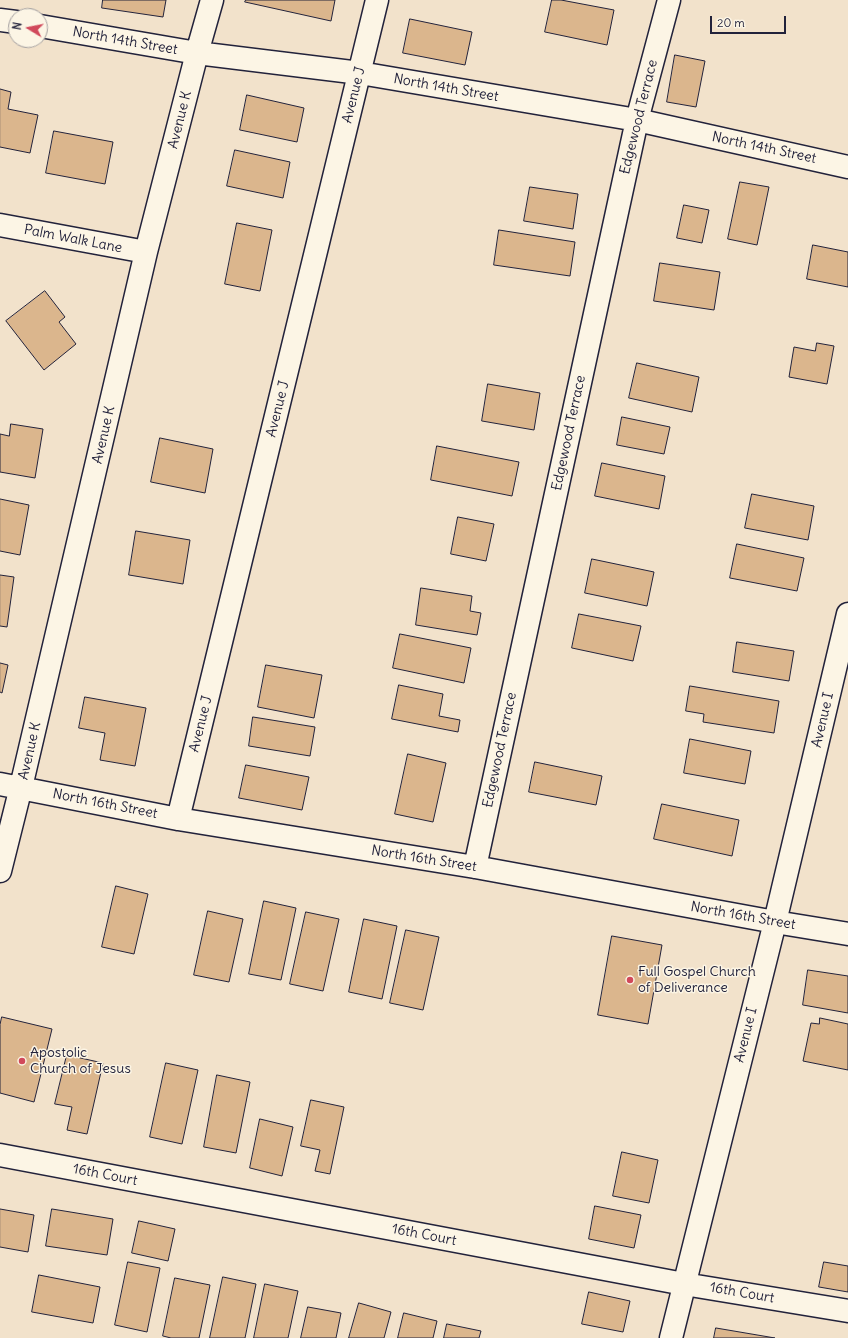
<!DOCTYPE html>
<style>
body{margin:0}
#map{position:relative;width:848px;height:1338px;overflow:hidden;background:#f2e2cb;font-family:Delius,sans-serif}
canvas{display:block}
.north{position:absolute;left:8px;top:8px;width:40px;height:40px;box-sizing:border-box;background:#fcf5e5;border:1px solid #a5a1a1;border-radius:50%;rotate:280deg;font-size:11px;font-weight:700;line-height:16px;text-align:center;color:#22223b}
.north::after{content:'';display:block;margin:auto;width:14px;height:18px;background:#d1495b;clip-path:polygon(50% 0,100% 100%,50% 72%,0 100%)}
.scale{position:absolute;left:710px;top:16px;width:76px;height:18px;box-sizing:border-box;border:2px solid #22223b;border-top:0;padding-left:5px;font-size:12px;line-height:14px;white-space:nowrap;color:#22223b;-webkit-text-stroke:3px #fcf5e5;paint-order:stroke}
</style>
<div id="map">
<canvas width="848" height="1338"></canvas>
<div class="north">N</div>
<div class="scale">20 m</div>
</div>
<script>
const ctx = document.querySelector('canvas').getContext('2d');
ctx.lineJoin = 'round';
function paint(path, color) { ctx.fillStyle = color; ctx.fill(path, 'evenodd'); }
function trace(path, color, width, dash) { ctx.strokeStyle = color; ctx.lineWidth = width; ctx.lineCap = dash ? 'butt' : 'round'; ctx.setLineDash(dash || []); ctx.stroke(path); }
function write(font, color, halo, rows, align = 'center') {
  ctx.font = font + ' Delius,sans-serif'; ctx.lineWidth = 3; ctx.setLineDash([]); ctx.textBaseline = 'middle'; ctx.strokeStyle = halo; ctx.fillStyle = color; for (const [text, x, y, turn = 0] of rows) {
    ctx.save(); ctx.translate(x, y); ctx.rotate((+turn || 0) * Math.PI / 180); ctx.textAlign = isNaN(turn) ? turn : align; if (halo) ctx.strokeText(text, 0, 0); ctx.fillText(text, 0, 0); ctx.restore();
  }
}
const building = new Path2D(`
 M 103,0 L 166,0 L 163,17 L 102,8 Z
 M 246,0 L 335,0 L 331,21 L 245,2 Z
 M 552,0 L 561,0 L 614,10 L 607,45 L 545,32 Z
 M 410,19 L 472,32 L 465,65 L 403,53 Z
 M 675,55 L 705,61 L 696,107 L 667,102 Z
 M 0,89 L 11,92 L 8,109 L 38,115 L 30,153 L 0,147 Z
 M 247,95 L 304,108 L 297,142 L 240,130 Z
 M 54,131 L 113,142 L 105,184 L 46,173 Z
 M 235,150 L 290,162 L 283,198 L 227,186 Z
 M 740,182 L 769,187 L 757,245 L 728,239 Z
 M 530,187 L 578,194 L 573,229 L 524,221 Z
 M 684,205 L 709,210 L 702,243 L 677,238 Z
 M 237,223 L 272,230 L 260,291 L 225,284 Z
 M 499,230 L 575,242 L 570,276 L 494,265 Z
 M 813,245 L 848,252 L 848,287 L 807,279 Z
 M 660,263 L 720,272 L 714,310 L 654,301 Z
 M 45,291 L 65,317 L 59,322 L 76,344 L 44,370 L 6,321 Z
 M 817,343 L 834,346 L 827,384 L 789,377 L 794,347 L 815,351 Z
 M 637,363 L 699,377 L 692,412 L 629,398 Z
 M 488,384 L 540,393 L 534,430 L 482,421 Z
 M 622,417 L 670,427 L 664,454 L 617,445 Z
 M 11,424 L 43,429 L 35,478 L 0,472 L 0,434 L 9,436 Z
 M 160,438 L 213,449 L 205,493 L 151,482 Z
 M 437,446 L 519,462 L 512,496 L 431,480 Z
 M 602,463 L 665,476 L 659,509 L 595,496 Z
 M 752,494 L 814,506 L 808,540 L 745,528 Z
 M 0,499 L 29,505 L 20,555 L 0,551 Z
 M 458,517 L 494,524 L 486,561 L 451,554 Z
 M 136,531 L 190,540 L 183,584 L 129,575 Z
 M 737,544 L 804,558 L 797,591 L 730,578 Z
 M 592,559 L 654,572 L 647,606 L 585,593 Z
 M 0,575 L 14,577 L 7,627 L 0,626 Z
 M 421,588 L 472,596 L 470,611 L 481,613 L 477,635 L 416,625 Z
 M 579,614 L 641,626 L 633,661 L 572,648 Z
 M 400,634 L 471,648 L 464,683 L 393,668 Z
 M 737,642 L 794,651 L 789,681 L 733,672 Z
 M 0,663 L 8,665 L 2,693 L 0,692 Z
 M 266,665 L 322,675 L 314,718 L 258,707 Z
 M 399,685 L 443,694 L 439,716 L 460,720 L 458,732 L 392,719 Z
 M 690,686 L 779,701 L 774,733 L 703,722 L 704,714 L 686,711 Z
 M 85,697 L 146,708 L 135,766 L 100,760 L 105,733 L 79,728 Z
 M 253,717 L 315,727 L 310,756 L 249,746 Z
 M 690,739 L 751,751 L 745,784 L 684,773 Z
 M 408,754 L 446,763 L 433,822 L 395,814 Z
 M 535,762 L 602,776 L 596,805 L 529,792 Z
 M 246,765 L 309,777 L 302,810 L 239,798 Z
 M 662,804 L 739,820 L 732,856 L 654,839 Z
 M 116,886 L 148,894 L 134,954 L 102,947 Z
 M 264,901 L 296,908 L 281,980 L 249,974 Z
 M 208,911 L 243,919 L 229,982 L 194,975 Z
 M 306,912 L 339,919 L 323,991 L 290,984 Z
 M 364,919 L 397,926 L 382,999 L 349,992 Z
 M 406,930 L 439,937 L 423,1010 L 390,1003 Z
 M 612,936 L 662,945 L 648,1024 L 598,1015 Z
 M 808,970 L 848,976 L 848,1013 L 803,1005 Z
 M 2,1017 L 52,1029 L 34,1102 L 0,1093 L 0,1025 Z
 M 820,1018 L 848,1024 L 848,1070 L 803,1061 L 811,1023 L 819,1024 Z
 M 67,1055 L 103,1063 L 87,1134 L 67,1130 L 72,1107 L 55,1104 Z
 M 166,1063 L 198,1070 L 182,1144 L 150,1137 Z
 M 217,1075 L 250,1082 L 236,1153 L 204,1147 Z
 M 311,1100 L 344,1107 L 330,1174 L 315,1171 L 320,1150 L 301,1146 Z
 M 260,1119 L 293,1127 L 282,1176 L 250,1168 Z
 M 622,1152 L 658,1160 L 649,1203 L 613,1196 Z
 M 595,1206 L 641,1215 L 634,1248 L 589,1239 Z
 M 0,1209 L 34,1215 L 28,1252 L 0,1247 Z
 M 52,1209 L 113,1219 L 107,1255 L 46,1246 Z
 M 139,1221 L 175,1229 L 168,1261 L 132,1253 Z
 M 128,1262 L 160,1268 L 147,1332 L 115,1325 Z
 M 824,1262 L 848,1266 L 848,1292 L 819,1287 Z
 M 39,1275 L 100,1287 L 93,1323 L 32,1312 Z
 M 223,1277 L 256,1284 L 245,1338 L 210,1338 Z
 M 175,1278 L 210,1285 L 199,1338 L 171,1338 L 163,1336 Z
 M 265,1284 L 298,1291 L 288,1338 L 254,1338 Z
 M 589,1292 L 630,1301 L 623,1332 L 582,1324 Z
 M 359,1303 L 391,1312 L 384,1338 L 349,1338 Z
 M 308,1307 L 341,1313 L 336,1338 L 301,1338 Z
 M 404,1313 L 437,1321 L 433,1338 L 398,1338 Z
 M 447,1324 L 481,1331 L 479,1338 L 444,1338 Z
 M 716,1328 L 775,1338 L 714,1338 Z`);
paint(building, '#dbb68d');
trace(building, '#22223b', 1);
const minor = new Path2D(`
 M 0,20 L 16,22
 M 40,26 L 197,53 L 360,73 L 637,120 L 848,167
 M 0,225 L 146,252
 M 0,784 L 178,819 L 475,867 L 775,922 L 848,934
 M 178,819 L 377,0
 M 475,867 L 637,120 L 669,0
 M 0,871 L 21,787 L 146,252 L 197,53 L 212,0
 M 0,1155 L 684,1284 L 848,1311
 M 671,1338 L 775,922 L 848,614`);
trace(minor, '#22223b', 25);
trace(minor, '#fcf5e5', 22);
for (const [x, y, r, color] of [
 [630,980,4,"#d1495b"],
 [22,1061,4,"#d1495b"]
]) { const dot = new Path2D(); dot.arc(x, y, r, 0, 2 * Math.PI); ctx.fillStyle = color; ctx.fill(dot); trace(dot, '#fcf5e5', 1.5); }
write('14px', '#22223b', '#fcf5e5', [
 ["North 14th Street",125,41,10],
 ["North 14th Street",446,88,10],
 ["Avenue J",354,95,-76],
 ["Edgewood Terrace",639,117,-76],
 ["Avenue K",180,120,-76],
 ["North 14th Street",764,148,12],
 ["Palm Walk Lane",73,239,11],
 ["Avenue J",278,409,-76],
 ["Edgewood Terrace",569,433,-78],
 ["Avenue K",104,435,-77],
 ["Avenue I",823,720,-77],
 ["Avenue J",201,724,-76],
 ["Edgewood Terrace",500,750,-78],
 ["Avenue K",30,751,-77],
 ["North 16th Street",105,804,11],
 ["North 16th Street",424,859,9],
 ["North 16th Street",743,916,10],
 ["Avenue I",746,1035,-76],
 ["16th Court",105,1175,11],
 ["16th Court",424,1235,11],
 ["16th Court",742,1293,10]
]);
write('14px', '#22223b', '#fcf5e5', [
 ["Full Gospel Church",638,972],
 ["of Deliverance",638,988],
 ["Apostolic",30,1053],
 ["Church of Jesus",30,1069]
], 'left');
</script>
